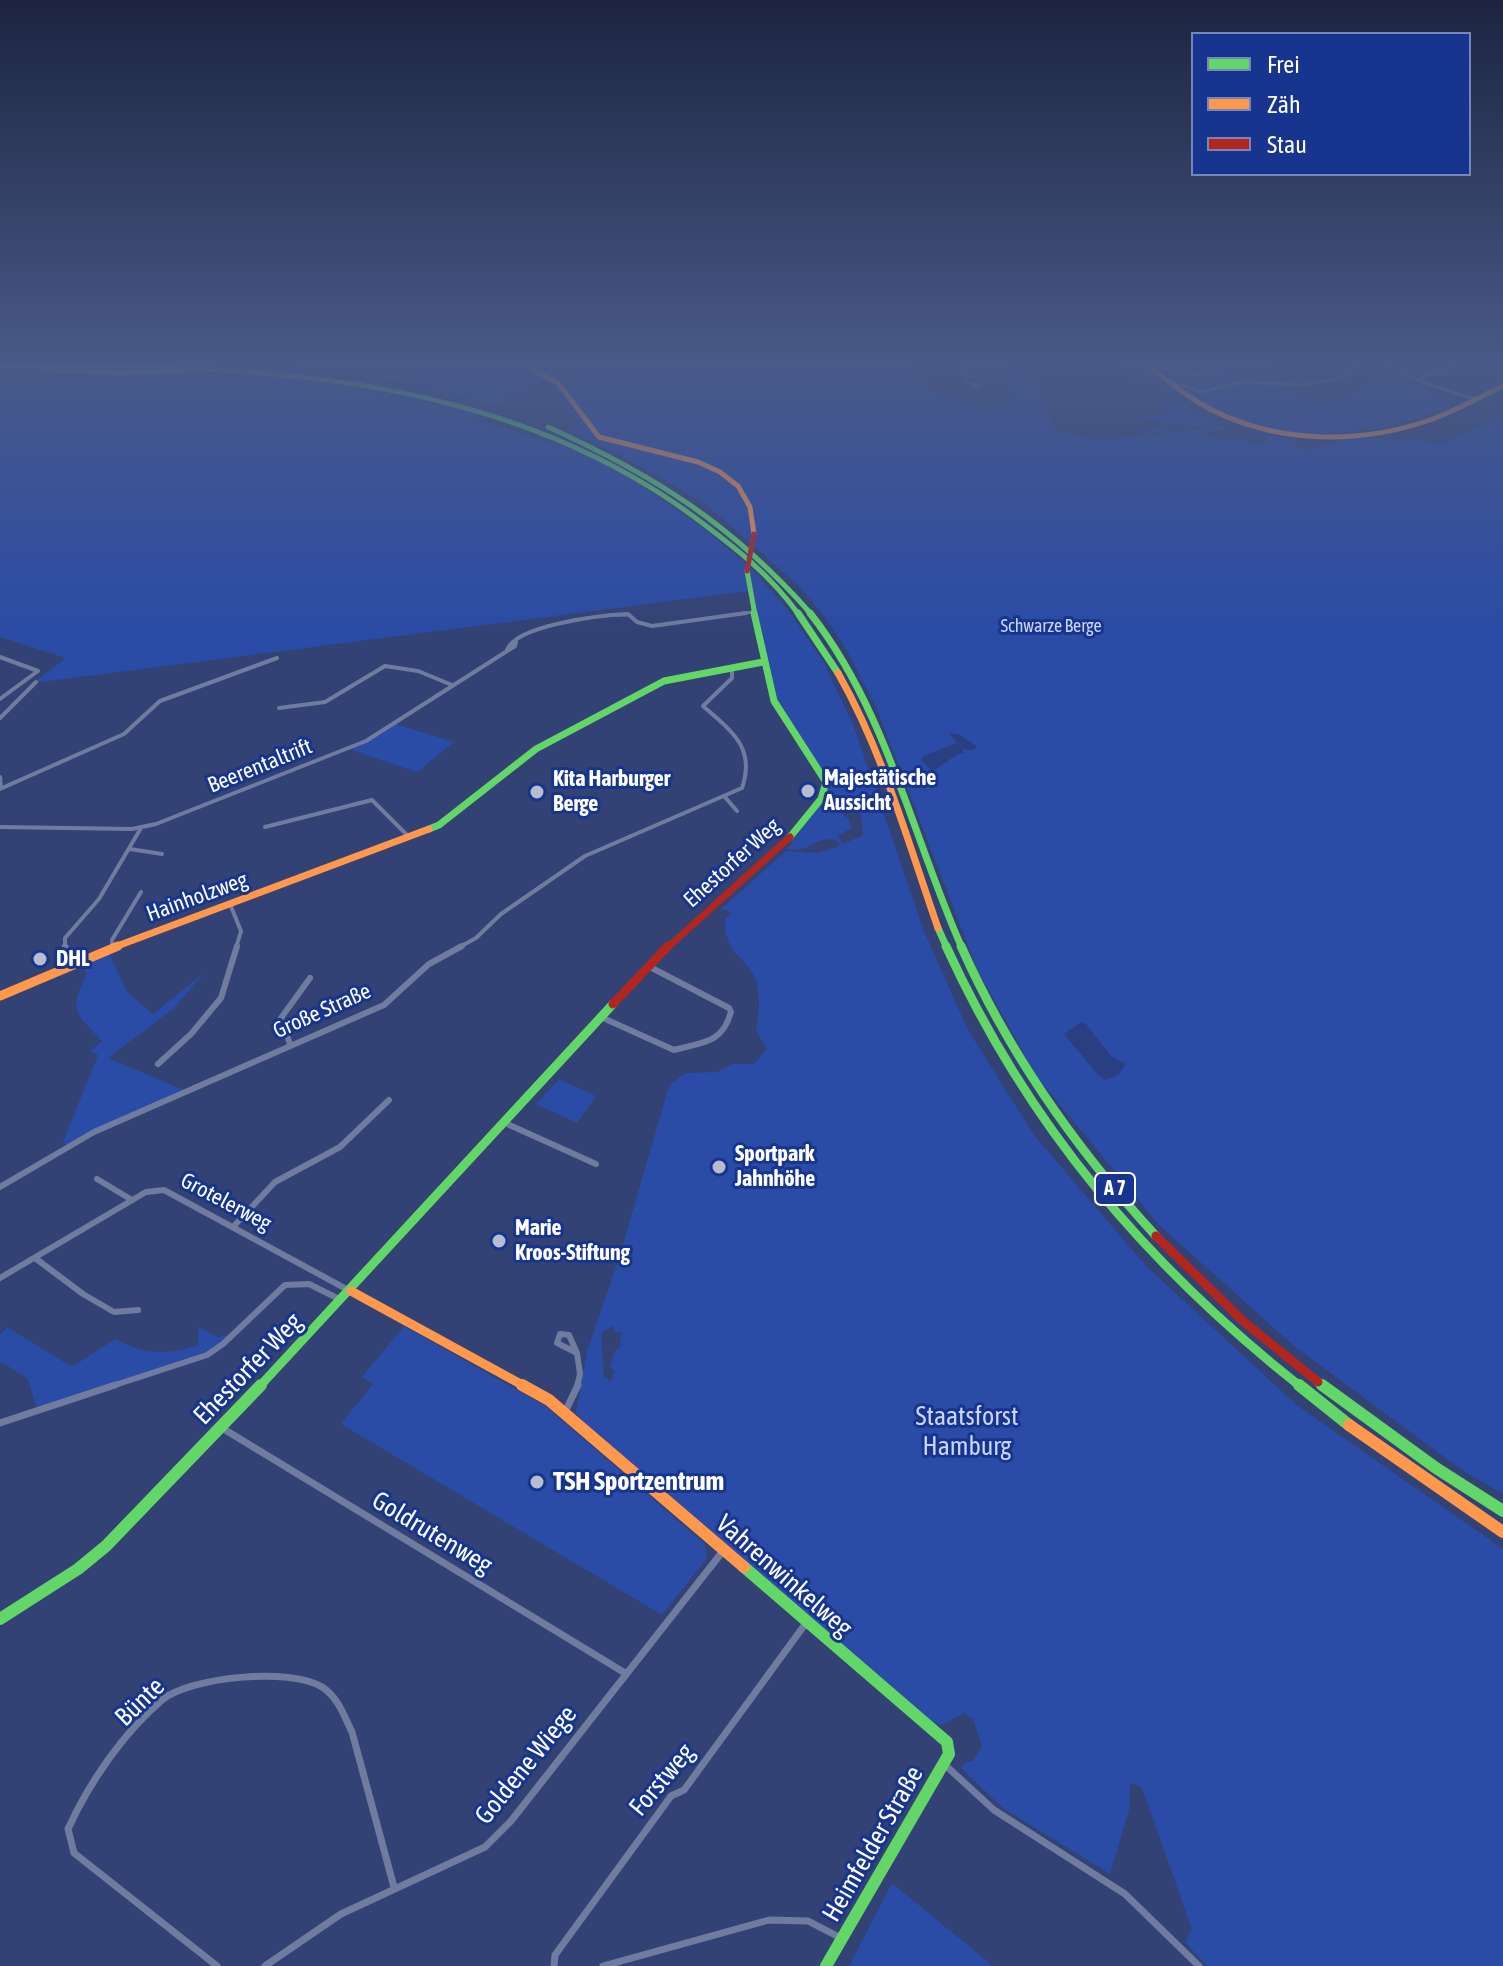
<!DOCTYPE html>
<meta charset="utf-8">
<style>
body{margin:0}
#map{position:relative;width:1503px;height:1966px;overflow:hidden;background:#324274;font-family:"Asap Condensed",sans-serif}
canvas{display:block}
.legend{position:absolute;left:1191px;top:32px;width:280px;height:144px;box-sizing:border-box;background:#17358f;border:2px solid #7486bc;margin:0;padding:10px 14px;list-style:none;font-size:24px;color:#fff}
.legend li{display:flex;align-items:center;gap:16px;height:40px}
.legend b{width:40px;border:2px solid #7486bc}
</style>
<div id="map">
<canvas width="1503" height="1966"></canvas>
<ul class="legend">
<li><b style="height:10px;background:#63d668"></b>Frei</li>
<li><b style="height:10px;background:#ff974d"></b>Zäh</li>
<li><b style="height:10px;background:#b3261e"></b>Stau</li>
</ul>
</div>
<script>
const ctx = document.querySelector('canvas').getContext('2d');
ctx.lineJoin = 'round';
function paint(path, color) { ctx.fillStyle = color; ctx.fill(path, 'evenodd'); }
function trace(path, color, width, dash) { ctx.strokeStyle = color; ctx.lineWidth = width; ctx.lineCap = dash ? 'butt' : 'round'; ctx.setLineDash(dash || []); ctx.stroke(path); }
function write(font, color, halo, rows, align = 'center') {
  ctx.font = font + ' "Asap Condensed",sans-serif'; ctx.lineWidth = 6; ctx.setLineDash([]); ctx.textBaseline = 'middle'; ctx.strokeStyle = halo; ctx.fillStyle = color; for (const [text, x, y, turn = 0] of rows) {
    ctx.save(); ctx.translate(x, y); ctx.rotate((+turn || 0) * Math.PI / 180); ctx.textAlign = isNaN(turn) ? turn : align; if (halo) ctx.strokeText(text, 0, 0); ctx.fillText(text, 0, 0); ctx.restore();
  }
}
paint(new Path2D(`
 M 251,362 L 514,362 L 544,378 L 496,406 L 407,382 Z
 M 521,362 L 916,362 L 924,390 L 968,397 L 970,408 L 1012,407 L 1000,377 L 967,379 L 960,362 L 1009,362 L 1016,370 L 1032,371 C 1036,380 1052,424 1055,427 C 1075,450 1194,430 1225,426 L 1229,428 L 1199,433 L 1221,439 L 1266,444 L 1267,438 L 1250,434 L 1295,438 L 1295,446 L 1309,450 L 1357,437 L 1444,443 L 1503,415 L 1503,1494 L 1462,1470 L 1294,1346 L 1159,1225 L 1037,1077 L 978,971 L 876,707 L 845,647 L 824,616 L 798,585 L 706,504 L 628,459 L 566,429 L 579,423 L 546,382 L 552,377 Z
 M 1104,362 L 1140,362 L 1187,398 L 1174,399 L 1141,378 L 1132,377 Z
 M 1148,362 L 1270,362 L 1286,388 L 1322,405 L 1389,374 L 1456,403 C 1384,436 1291,448 1218,412 C 1193,400 1171,378 1148,362 Z
 M 39,371 L 105,377 L 222,374 L 289,378 L 396,395 L 478,414 L 470,418 L 578,451 L 625,474 L 702,527 L 751,568 L 788,610 L 823,661 L 853,724 L 924,931 L 968,1030 L 1034,1135 L 1146,1266 L 1298,1406 L 1503,1549 L 1503,1966 L 1207,1966 L 1185,1942 L 1192,1929 L 1142,1788 L 1130,1783 L 1129,1810 L 1110,1874 L 1003,1808 L 961,1768 L 965,1763 L 973,1761 L 982,1746 L 973,1719 L 964,1713 L 942,1725 L 932,1723 L 584,1424 L 576,1413 L 587,1351 L 618,1261 L 669,1086 L 685,1073 L 718,1072 L 732,1064 L 754,1064 L 767,1049 L 756,1031 C 759,1015 761,997 756,981 C 748,956 724,956 725,920 L 732,912 L 721,909 L 786,851 L 818,853 L 840,846 L 838,841 C 817,833 811,854 787,849 L 825,798 L 831,784 L 776,697 L 749,591 L 33,683 L 66,658 L 0,637 L 0,372 ZM 853,797 L 861,814 L 863,835 L 843,844 L 838,835 L 851,829 L 849,818 L 844,816 L 839,805 ZM 613,1326 L 616,1333 L 621,1332 L 620,1347 L 614,1352 L 610,1368 L 615,1371 L 611,1381 L 604,1377 L 601,1333 Z
 M 1163,401 L 1189,404 L 1188,408 L 1216,422 L 1227,422 L 1143,434 L 1141,432 C 1157,427 1175,430 1190,425 L 1162,424 L 1138,417 L 1171,413 L 1155,403 Z
 M 393,723 L 454,742 L 417,772 L 348,749 Z
 M 109,953 L 127,992 L 153,1014 L 204,973 L 174,1008 L 108,1058 L 188,1092 L 69,1147 L 63,1142 L 98,1055 L 90,1051 L 102,1041 C 74,1012 69,1011 87,973 L 81,964 Z
 M 559,1079 L 596,1096 L 577,1123 L 536,1104 Z
 M 404,1326 L 545,1406 L 705,1544 L 707,1558 L 662,1615 L 341,1424 L 373,1384 L 362,1377 Z
 M 7,1327 L 72,1367 L 115,1339 C 144,1354 167,1356 198,1345 L 199,1327 L 217,1337 L 234,1333 L 207,1355 L 37,1410 L 28,1379 L 0,1361 L 0,1335 Z
 M 892,1883 L 993,1966 L 849,1966 Z`), '#2a4ba6');
paint(new Path2D(`
 M 949,733 L 958,734 L 977,746 L 973,751 L 962,748 L 964,753 L 958,754 L 933,771 L 921,760 L 923,756 L 957,743 Z
 M 1081,1022 L 1086,1024 L 1111,1056 L 1126,1064 L 1119,1074 L 1106,1080 L 1099,1076 L 1064,1034 Z`), '#2a3e82');
trace(new Path2D(`
 M 1489,395 L 1503,389
 M 1443,418 L 1462,409`), '#2a3e82', 2);
trace(new Path2D(`
 M 959,362 L 966,381 L 977,386
 M 1031,362 L 1034,368
 M 1380,362 C 1410,378 1442,390 1475,399
 M 1154,369 L 1164,368 L 1193,375 L 1228,367
 M 1422,377 L 1456,367
 M 1170,381 L 1201,392 L 1241,382 L 1305,385 L 1339,378 L 1367,362
 M 609,615 L 629,615
 M 732,615 L 753,612`), '#6f7c9f', 3);
trace(new Path2D(`
 M 507,650 C 516,625 602,615 628,614 L 637,622 L 652,626 L 746,613
 M 0,657 L 38,671 L 0,699
 M 279,708 L 325,702 L 385,666 L 418,671 L 452,685
 M 0,718 L 36,682
 M 0,777 L 1,788
 M 0,789 L 124,734 L 160,701 L 277,658
 M 724,796 L 737,811
 M 0,827 L 132,829 L 156,824 L 366,741 L 515,646 L 516,642
 M 265,827 L 372,800 L 409,837
 M 130,849 L 162,854
 M 230,904 L 241,931 L 236,948
 M 112,947 L 112,940 L 141,892
 M 65,948 L 65,938 L 99,899 L 141,828
 M 458,948 L 476,938 L 501,914 L 585,856 L 742,788 C 756,747 731,731 703,706 L 732,678 L 732,668`), '#6f7c9f', 4);
trace(new Path2D(`
 M 65,946 L 73,963
 M 603,1018 L 674,1050 C 703,1042 722,1044 731,1012 L 729,1008 L 650,967
 M 290,1044 L 281,1018 L 310,978
 M 158,1064 L 191,1034 L 221,998 L 237,946
 M 505,1123 L 596,1164
 M 97,1179 L 132,1200
 M 0,1187 L 94,1132 L 384,1005 L 429,964 L 462,946
 M 234,1226 L 275,1182 L 340,1147 L 389,1100
 M 35,1258 L 83,1294 L 114,1312 L 138,1310
 M 0,1278 L 146,1192 L 164,1190 L 350,1291
 M 560,1334 L 569,1335 L 577,1353 L 557,1343 Z
 M 577,1353 L 580,1374 L 577,1387
 M 109,1387 L 207,1355 L 223,1344 L 285,1285 L 309,1284 L 341,1300`), '#6f7c9f', 6);
trace(new Path2D(`
 M 565,1412 L 578,1385
 M 0,1423 L 115,1385
 M 222,1428 L 625,1673
 M 944,1764 L 994,1810 L 1125,1894 L 1199,1966
 M 217,1966 L 74,1853 L 68,1829 C 89,1783 123,1733 162,1700 C 190,1677 290,1667 322,1687 C 338,1697 344,1716 352,1732 L 394,1887
 M 265,1966 L 341,1914 L 485,1847 L 511,1821 L 723,1551
 M 554,1966 L 555,1955 L 671,1796 L 684,1790 L 806,1623
 M 603,1966 L 769,1920 L 808,1921 L 841,1938`), '#6f7c9f', 7);
trace(new Path2D(`
 M 0,366 C 239,364 492,369 693,516 C 733,546 770,574 799,615
 M 52,370 L 119,373 L 188,371
 M 548,427 C 656,476 733,525 812,615
 M 747,571 L 755,615`), '#63d668', 5);
trace(new Path2D(`
 M 754,613 L 774,701 L 826,782 L 821,799 L 790,837
 M 798,613 L 838,673
 M 810,613 C 887,711 912,836 962,948
 M 429,829 L 439,825 L 536,749 L 664,681 L 763,662
 M 938,928 L 947,948`), '#63d668', 7);
trace(new Path2D(`
 M 946,946 C 1028,1126 1147,1265 1301,1387
 M 961,946 C 1009,1054 1076,1149 1156,1236
 M 1318,1382 L 1325,1387
 M 259,1387 L 613,1004`), '#63d668', 9);
trace(new Path2D(`
 M 1299,1385 L 1349,1425
 M 1322,1385 L 1436,1468 L 1503,1511
 M 744,1567 L 947,1742 L 949,1754 L 826,1966
 M 0,1619 L 78,1569 L 106,1546 L 261,1385`), '#63d668', 12);
trace(new Path2D(`
 M 518,362 L 558,383 L 599,437 L 698,462 L 720,472 L 738,486 L 750,507 L 754,534
 M 1143,362 C 1166,379 1188,398 1214,411 C 1282,444 1360,444 1430,420 C 1456,411 1479,397 1503,386`), '#ff974d', 5);
trace(new Path2D(`
 M 838,673 C 883,752 908,842 938,928
 M 112,948 L 429,829`), '#ff974d', 7);
trace(new Path2D(`
 M 0,996 L 118,946
 M 351,1291 L 526,1387`), '#ff974d', 9);
trace(new Path2D(`
 M 522,1385 L 549,1400 L 744,1567
 M 1349,1425 L 1503,1532`), '#ff974d', 12);
trace(new Path2D(`
 M 667,948 L 790,837`), '#b3261e', 7);
trace(new Path2D(`
 M 613,1004 L 668,946
 M 1156,1236 L 1243,1321 L 1318,1382`), '#b3261e', 9);
trace(new Path2D(`
 M 11,362 L 50,369`), '#63d668', 5);
trace(new Path2D(`
 M 747,571 L 754,534`), '#b3261e', 5);
const sky = ctx.createLinearGradient(0, 0, 0, 637);
sky.addColorStop(0, '#1c2440');
sky.addColorStop(0.57, '#495a88');
sky.addColorStop(1, '#495a8800');
ctx.fillStyle = sky;
ctx.fillRect(0, 0, 1503, 637);
for (const [x, y, r, color] of [
 [808,791,8,"#b7bdce"],
 [537,792,8,"#b7bdce"],
 [40,959,8,"#b7bdce"],
 [719,1167,8,"#b7bdce"],
 [499,1241,8,"#b7bdce"],
 [537,1482,8,"#b7bdce"]
]) { const dot = new Path2D(); dot.arc(x, y, r, 0, 2 * Math.PI); ctx.fillStyle = color; ctx.fill(dot); trace(dot, '#17358f', 3); }
write('18px', '#cad7fb', '#17358f', [
 ["Schwarze Berge",1051,626]
]);
for (const [x, y, w] of [
 [1115,1189,40]
]) { const box = new Path2D(); box.roundRect(x - w / 2, y - 16, w, 32, 6); ctx.fillStyle = '#17358f'; ctx.fill(box); trace(box, '#fff', 2); }
write('bold 20px', '#fff', null, [
 ["A 7",1115,1189]
]);
write('22px', '#fff', '#17358f', [
 ["Beerentaltrift",260,766,-22],
 ["Ehestorfer Weg",732,863,-42],
 ["Hainholzweg",197,897,-20],
 ["Große Straße",322,1011,-24],
 ["Grotelerweg",226,1202,28]
]);
write('bold 22px', '#fff', '#17358f', [
 ["Majestätische",824,778],
 ["Aussicht",824,803],
 ["Kita Harburger",553,779],
 ["Berge",553,804],
 ["DHL",56,959],
 ["Sportpark",735,1154],
 ["Jahnhöhe",735,1179],
 ["Marie",515,1228],
 ["Kroos-Stiftung",515,1253]
], 'left');
write('26px', '#fff', '#17358f', [
 ["Ehestorfer Weg",248,1369,-46],
 ["Goldrutenweg",432,1533,31],
 ["Vahrenwinkelweg",784,1576,41],
 ["Bünte",140,1702,-44],
 ["Goldene Wiege",526,1765,-51],
 ["Forstweg",662,1780,-50],
 ["Heimfelder Straße",873,1844,-60]
]);
write('26px', '#cad7fb', '#17358f', [
 ["Staatsforst",967,1417],
 ["Hamburg",967,1447]
]);
write('bold 26px', '#fff', '#17358f', [
 ["TSH Sportzentrum",553,1482]
], 'left');
</script>
